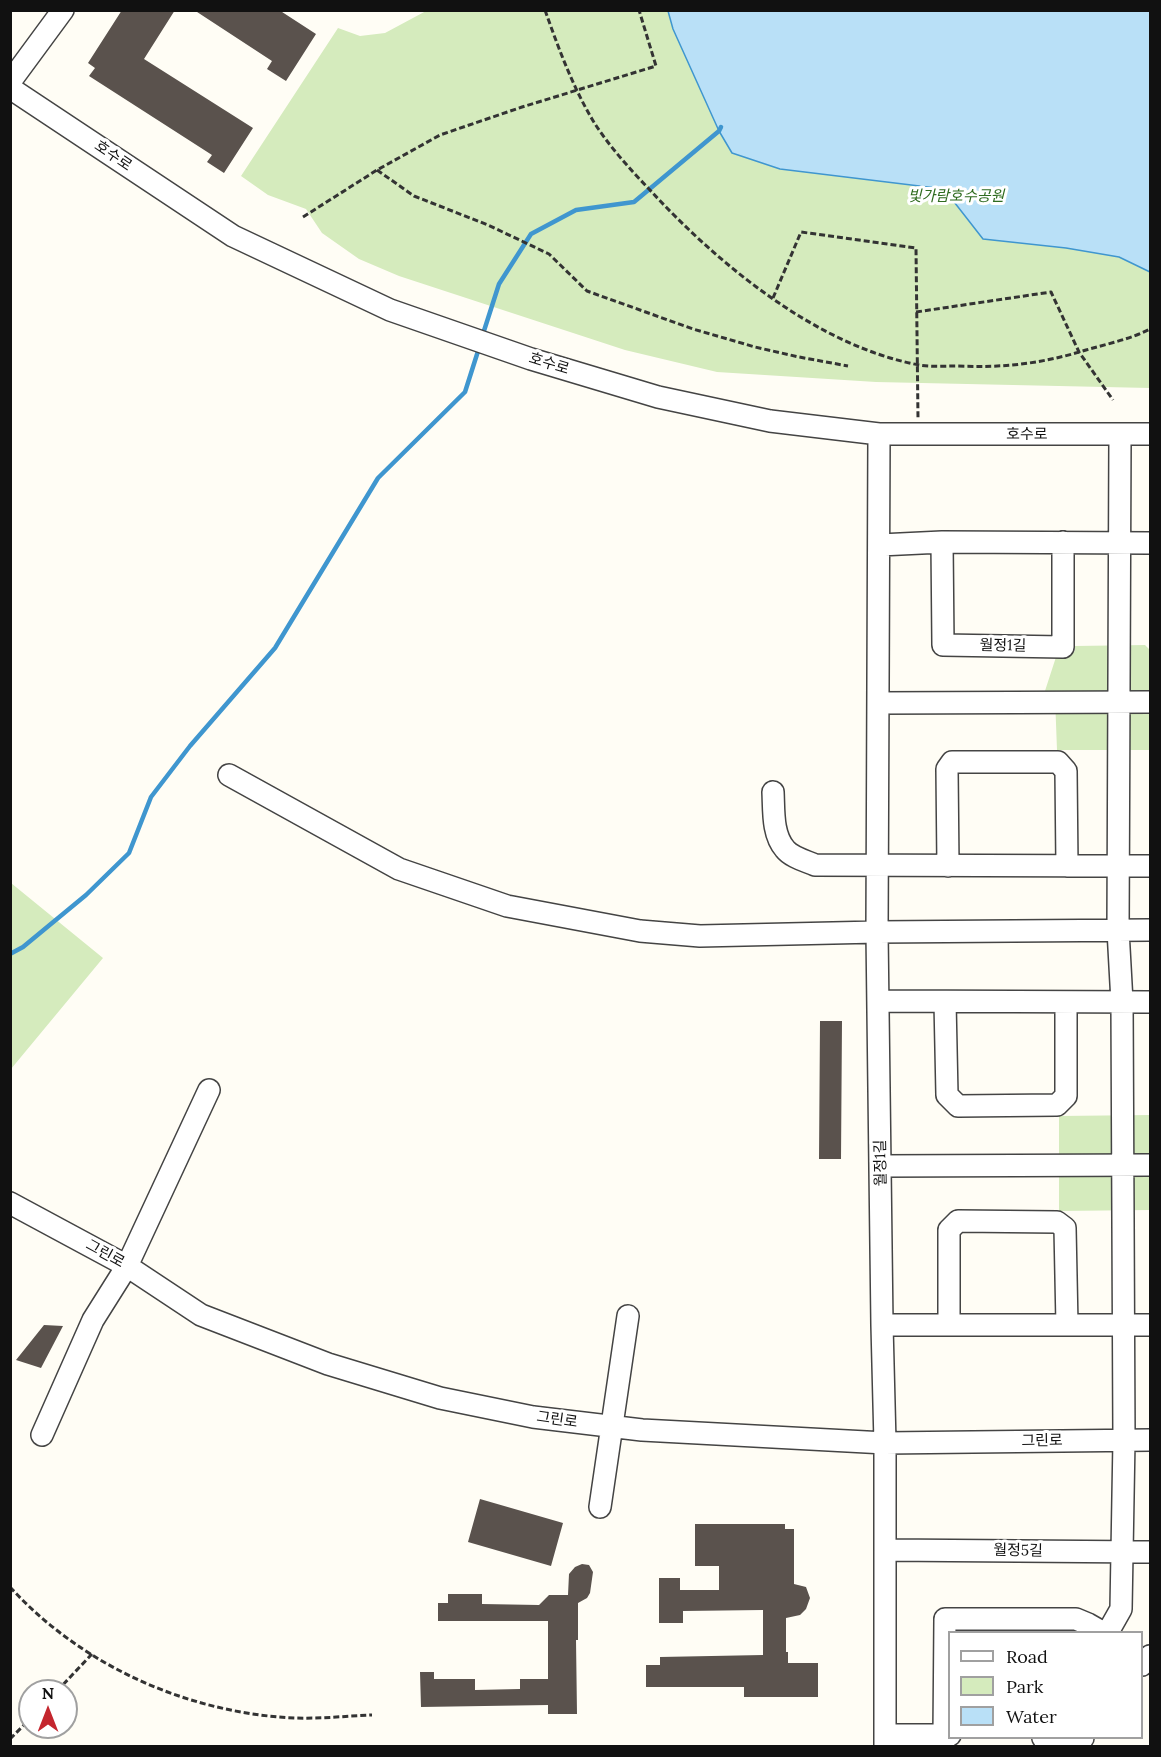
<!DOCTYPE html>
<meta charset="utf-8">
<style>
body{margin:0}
#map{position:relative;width:1161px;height:1757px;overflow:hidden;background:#fffdf5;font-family:Lora,serif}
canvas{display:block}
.frame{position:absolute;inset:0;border:12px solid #111;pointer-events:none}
.legend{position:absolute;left:948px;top:1631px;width:195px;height:108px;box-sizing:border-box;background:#fff;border:2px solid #a0a0a0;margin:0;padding:8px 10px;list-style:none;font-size:18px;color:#111}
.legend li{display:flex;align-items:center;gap:12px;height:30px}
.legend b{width:30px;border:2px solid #a0a0a0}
.north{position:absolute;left:18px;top:1679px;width:60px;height:60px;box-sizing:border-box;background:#fff;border:2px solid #a0a0a0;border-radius:50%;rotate:0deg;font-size:16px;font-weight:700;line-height:24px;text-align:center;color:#111}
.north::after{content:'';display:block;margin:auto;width:21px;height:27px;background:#c4262e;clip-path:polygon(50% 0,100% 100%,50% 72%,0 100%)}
</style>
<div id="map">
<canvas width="1161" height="1757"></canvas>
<div class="frame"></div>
<ul class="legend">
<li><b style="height:8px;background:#fff"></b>Road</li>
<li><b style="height:16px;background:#d5ebbd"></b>Park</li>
<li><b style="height:16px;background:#b9e0f7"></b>Water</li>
</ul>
<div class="north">N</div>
</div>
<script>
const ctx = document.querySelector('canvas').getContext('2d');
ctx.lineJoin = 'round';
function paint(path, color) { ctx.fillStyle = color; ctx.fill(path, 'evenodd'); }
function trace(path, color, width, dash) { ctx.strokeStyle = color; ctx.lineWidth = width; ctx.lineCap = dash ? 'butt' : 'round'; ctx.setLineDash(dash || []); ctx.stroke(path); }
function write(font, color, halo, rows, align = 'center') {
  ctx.font = font + ' Lora,"Noto Sans KR",serif'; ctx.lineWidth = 6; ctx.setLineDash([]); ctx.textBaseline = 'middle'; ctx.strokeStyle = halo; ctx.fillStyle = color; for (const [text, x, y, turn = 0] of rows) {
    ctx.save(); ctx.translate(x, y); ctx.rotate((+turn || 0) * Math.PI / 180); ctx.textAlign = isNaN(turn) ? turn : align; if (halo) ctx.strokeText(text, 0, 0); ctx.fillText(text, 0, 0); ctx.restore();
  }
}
paint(new Path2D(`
 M 426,11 L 1150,11 L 1150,388 L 876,382 L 717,372 L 625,350 L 399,276 L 359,259 L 322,233 L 306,209 L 268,195 L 241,176 L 338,28 L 360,36 L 385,33 Z
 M 1145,645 L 1150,650 L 1150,750 L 1057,750 L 1055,697 L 1044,694 L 1056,657 L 1070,655 L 1075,651 L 1075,646 Z
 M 11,883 L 103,958 L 11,1069 Z
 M 1150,1115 L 1150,1210 L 1059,1211 L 1059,1116 Z`), '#d5ebbd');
const water = new Path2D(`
 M 668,11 L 1150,11 L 1150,272 L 1119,257 L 1066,248 L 983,239 L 944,189 L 780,169 L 732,153 L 719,131 L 673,29 Z`);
paint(water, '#b9e0f7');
trace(water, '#3f96cf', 1.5);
trace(new Path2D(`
 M 482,337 L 499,284 L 531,234 L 576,210 L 634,202 L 719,131 L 721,127
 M 10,954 L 23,947 L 86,895 L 129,853 L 151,797 L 190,746 L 275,648 L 378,478 L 465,392 L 479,348`), '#3f96cf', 4.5);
paint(new Path2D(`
 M 122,10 L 175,10 L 144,59 L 253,128 L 224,173 L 207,162 L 212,155 L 89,76 L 95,68 L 88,63 Z
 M 194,10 L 279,10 L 316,34 L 286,81 L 267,69 L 272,61 Z
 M 820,1021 L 842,1021 L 841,1159 L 819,1159 Z
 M 44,1325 L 63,1326 L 41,1368 L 16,1360 Z
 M 480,1499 L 563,1523 L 551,1566 L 468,1542 Z
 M 695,1524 L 785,1524 L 785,1529 L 794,1529 L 794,1584 L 806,1587 L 810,1598 L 806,1609 L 800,1615 L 786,1618 L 786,1652 L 788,1652 L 788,1663 L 818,1663 L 818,1697 L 744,1697 L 744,1687 L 646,1687 L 646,1665 L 660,1665 L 660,1657 L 763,1655 L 763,1610 L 683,1611 L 683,1623 L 659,1623 L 659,1578 L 680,1578 L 680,1590 L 719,1590 L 719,1566 L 695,1566 Z
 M 582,1564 L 589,1565 L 593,1572 L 590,1593 L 587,1598 L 578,1603 L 578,1640 L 576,1640 L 577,1714 L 548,1714 L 548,1705 L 421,1707 L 420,1672 L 434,1672 L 434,1679 L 475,1679 L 475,1690 L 520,1689 L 520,1679 L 548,1679 L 548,1621 L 438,1621 L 438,1603 L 448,1603 L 448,1594 L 482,1594 L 482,1604 L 539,1605 L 549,1595 L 568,1595 L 569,1574 L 575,1567 Z`), '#5a524d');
const minor = new Path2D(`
 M 10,82 L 63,10
 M 10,88 L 233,236 L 390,310 L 531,359 L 658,397 L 770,421 L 879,434 L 1150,434
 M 879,434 L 877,932 L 882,1325 L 885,1443 L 885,1746
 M 942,542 L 943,645 L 1063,647 L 1063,542
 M 880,545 L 942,542 L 1150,543
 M 878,703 L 1150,702
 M 229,775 L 399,869 L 507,906 L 640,931 L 700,936 L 877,932 L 1150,930
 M 773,792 C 774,810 772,834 785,849 C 791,857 806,861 815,865 L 1150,866
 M 948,866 L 947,769 L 952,762 L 1058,762 L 1066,771 L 1067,866
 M 878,1001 L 1150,1002
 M 945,1002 L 947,1095 L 958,1106 L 1057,1105 L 1066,1096 L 1066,1002
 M 881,1166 L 1150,1165
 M 10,1203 L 127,1266 L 201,1315 L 328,1364 L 440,1398 L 533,1417 L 642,1430 L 885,1443 L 1150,1440
 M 882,1325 L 1150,1325
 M 949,1325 L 949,1230 L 958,1221 L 1057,1222 L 1065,1228 L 1067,1325
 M 42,1435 L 93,1320 L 127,1266 L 209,1090
 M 600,1507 L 628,1316
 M 885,1550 L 1150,1552
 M 1108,1632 L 1121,1609 L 1124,1440 L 1122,1002 L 1118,930 L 1120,435
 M 1142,1665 L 1150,1656
 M 885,1735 L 950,1735
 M 944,1735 L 945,1619 L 1076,1619 L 1088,1624 L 1102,1632
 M 1043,1738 L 1061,1746
 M 1076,1746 L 1083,1738`);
trace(minor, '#444', 24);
trace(new Path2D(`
 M 545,10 C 558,47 572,85 592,119 C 607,144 629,168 649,189 C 718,264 817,346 919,365 C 931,367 944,366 956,366 C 1002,368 1041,364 1086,350 C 1107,344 1131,339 1150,329
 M 377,170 L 414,196 L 488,225 L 549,254 L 587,291 L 693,329 L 755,347 L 799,357 L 848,366
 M 303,217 L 377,170 L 440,135 L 522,107 L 656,66 L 639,10
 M 773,298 L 801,232 L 916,248 L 918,418
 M 916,312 L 1051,292 L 1079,352 L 1113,400
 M 10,1587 C 82,1666 188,1713 294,1718 C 320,1719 346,1716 372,1715
 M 57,1691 L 92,1654
 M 10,1739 L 30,1719`), '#333', 3, [6, 3]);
trace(minor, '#fff', 21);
write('15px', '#111', '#fff', [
 ["호수로",113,156,34],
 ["호수로",549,364,17],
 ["호수로",1027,435],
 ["월정1길",1003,646,1],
 ["월정1길",881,1163,-91],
 ["그린로",105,1254,29],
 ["그린로",557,1420,8],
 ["그린로",1042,1441,-1],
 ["월정5길",1018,1551,1]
]);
write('italic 15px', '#2f6b1f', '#fff', [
 ["빛가람호수공원",956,197]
]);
</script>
